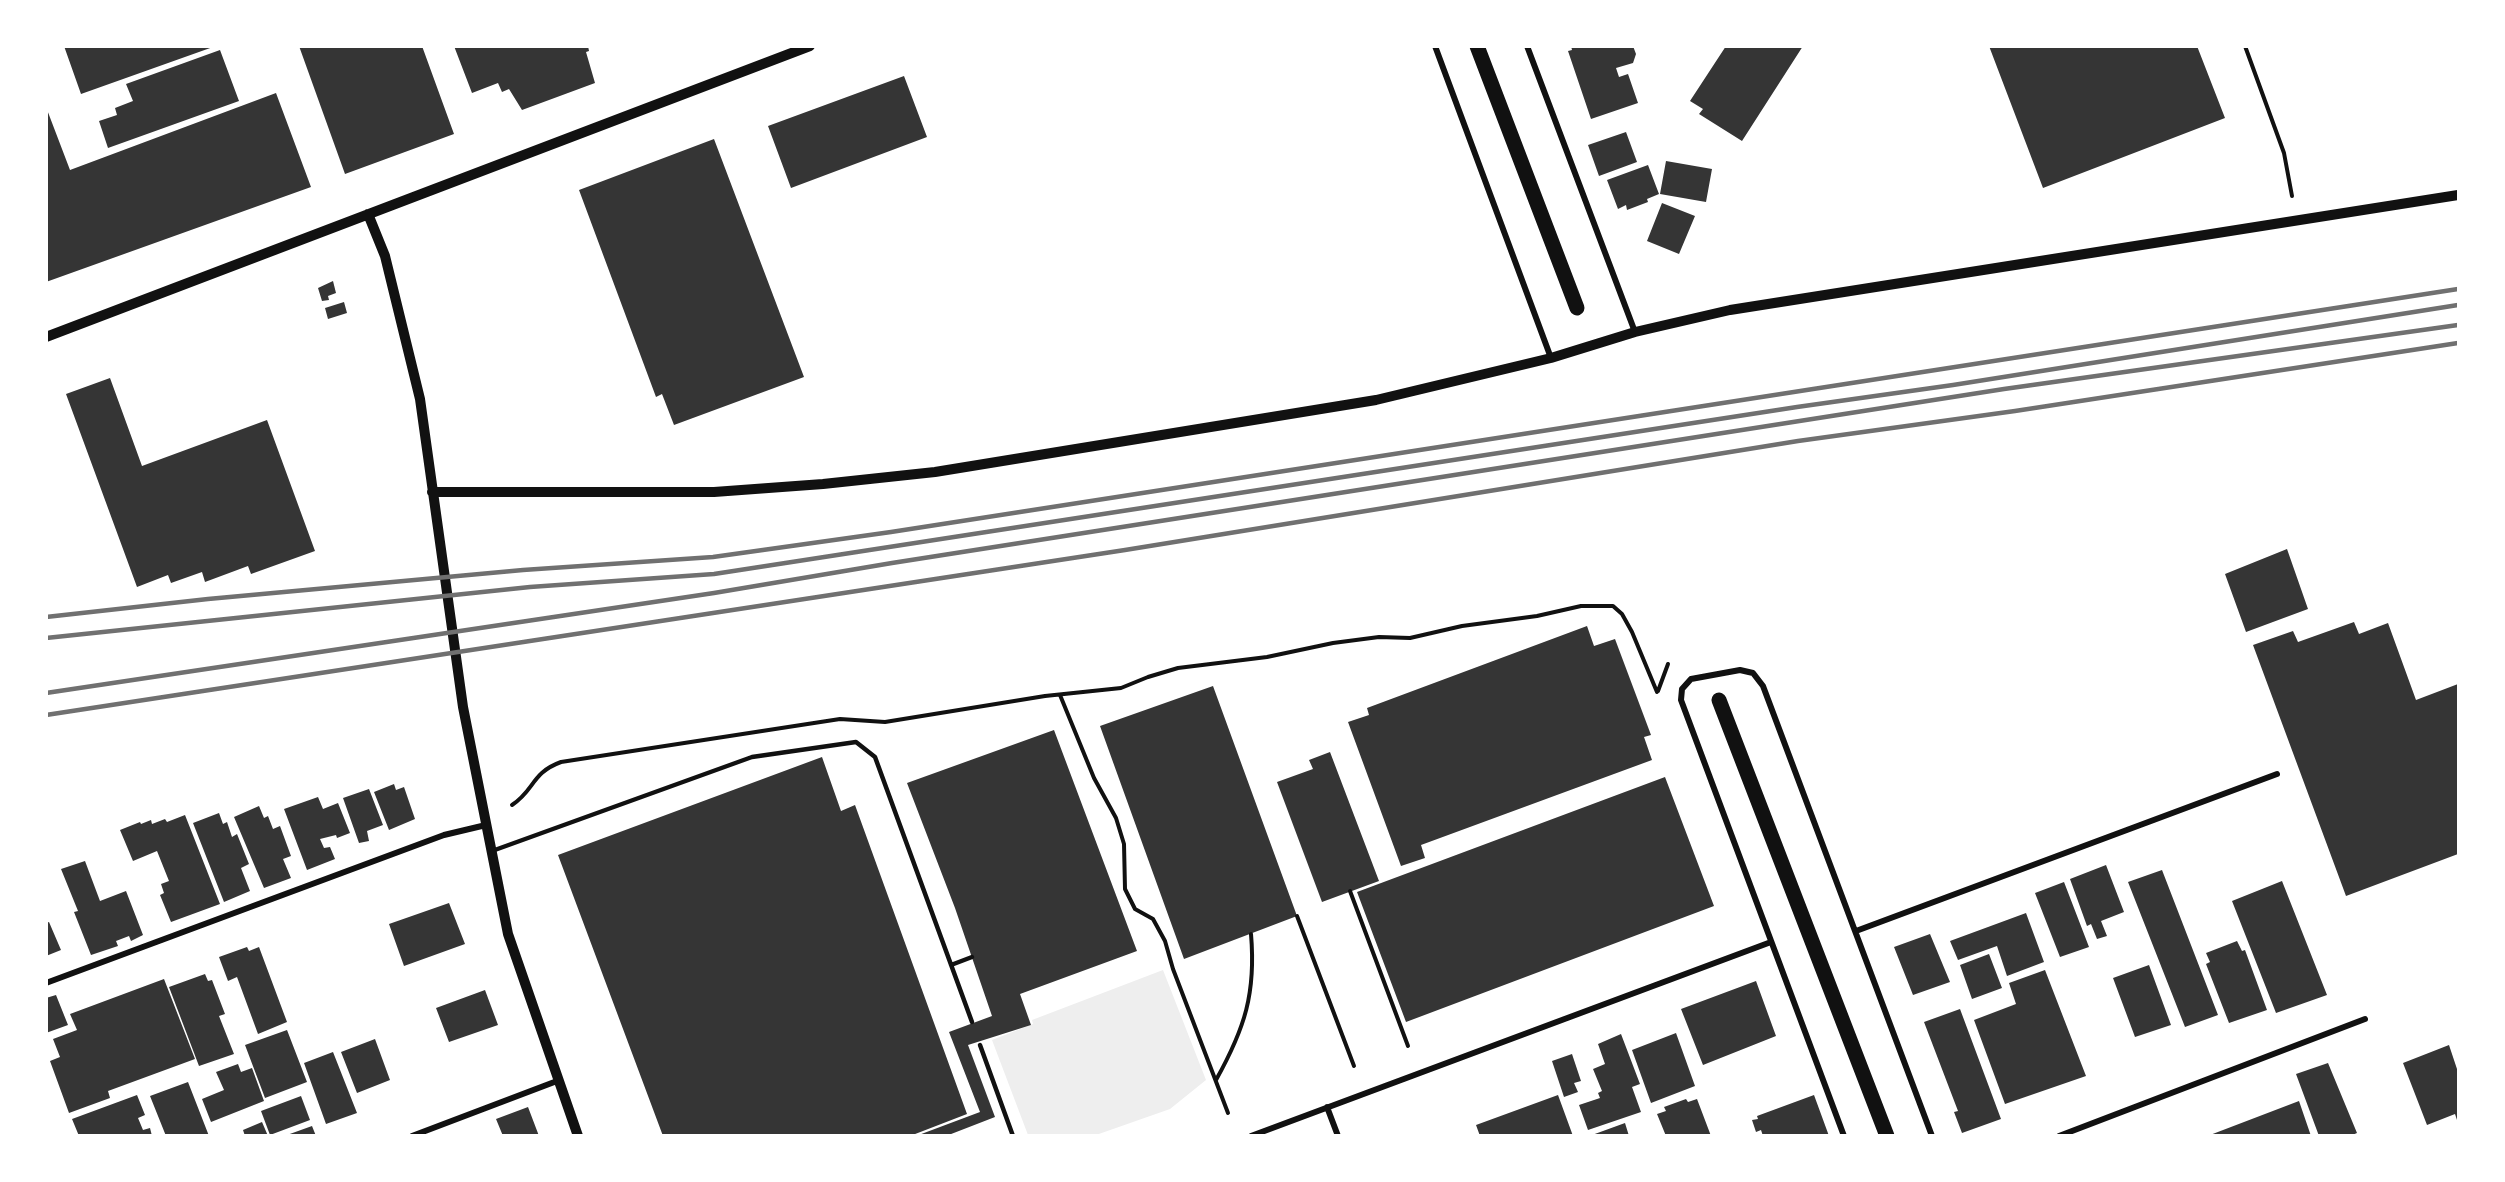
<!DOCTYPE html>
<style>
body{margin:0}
#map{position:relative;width:2505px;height:1182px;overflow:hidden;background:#fff;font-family:"Archivo Narrow",sans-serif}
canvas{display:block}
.frame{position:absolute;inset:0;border:48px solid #fff;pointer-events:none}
</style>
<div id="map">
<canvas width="2505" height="1182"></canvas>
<div class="frame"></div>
</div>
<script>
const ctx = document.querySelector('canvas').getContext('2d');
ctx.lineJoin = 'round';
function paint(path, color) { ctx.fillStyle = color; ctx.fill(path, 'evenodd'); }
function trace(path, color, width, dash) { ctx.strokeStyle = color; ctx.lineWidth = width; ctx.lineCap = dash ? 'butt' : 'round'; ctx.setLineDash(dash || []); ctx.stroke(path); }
paint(new Path2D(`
 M 1163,970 L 1206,1080 L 1170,1109 L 1096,1135 L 1028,1135 L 992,1040 L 1033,1024 L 1032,1020 Z`), '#eee');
paint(new Path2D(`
 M 64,46 L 213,46 L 213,47 L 81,94 Z
 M 299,46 L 422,46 L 454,134 L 345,174 Z
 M 454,46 L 588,46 L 589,51 L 586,52 L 595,83 L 522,110 L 509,89 L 502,92 L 498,83 L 472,93 Z
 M 1571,46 L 1633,46 L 1636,54 L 1633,63 L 1616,68 L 1619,77 L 1628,74 L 1638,103 L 1591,119 L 1568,51 L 1572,50 Z
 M 1726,46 L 1803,46 L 1742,141 L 1699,114 L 1703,109 L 1690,101 Z
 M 1989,46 L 2197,46 L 2225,118 L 2043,188 Z
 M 220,50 L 239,101 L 108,148 L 99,121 L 117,115 L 115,108 L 133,101 L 126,84 Z
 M 904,76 L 927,137 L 791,188 L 768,126 Z
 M 276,93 L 311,187 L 46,282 L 46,107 L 70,170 Z
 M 1626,132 L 1637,162 L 1599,176 L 1588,145 Z
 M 714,139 L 804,377 L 674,425 L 662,394 L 656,397 L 579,190 Z
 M 1666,161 L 1712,169 L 1706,202 L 1660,194 Z
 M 1648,165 L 1659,194 L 1647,199 L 1648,202 L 1627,210 L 1626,205 L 1618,209 L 1607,180 Z
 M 1662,203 L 1695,216 L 1679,254 L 1647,241 Z
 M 333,281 L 336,293 L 328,296 L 329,300 L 322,301 L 318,288 Z
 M 344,302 L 347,313 L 328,319 L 325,308 Z
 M 110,378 L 142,466 L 267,420 L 315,551 L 251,574 L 248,566 L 205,582 L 202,572 L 171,583 L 168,575 L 137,587 L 66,394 Z
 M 2287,549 L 2308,609 L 2246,632 L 2225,574 Z
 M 2354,622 L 2359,634 L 2388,623 L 2416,700 L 2458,684 L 2458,854 L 2346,896 L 2253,645 L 2293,631 L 2298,642 Z
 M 1587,626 L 1594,646 L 1615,639 L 1651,735 L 1644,737 L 1652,760 L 1421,845 L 1425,858 L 1401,866 L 1348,722 L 1369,715 L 1367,708 Z
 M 1213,686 L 1297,916 L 1184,959 L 1100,726 Z
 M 1054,730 L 1137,951 L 1020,994 L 1031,1025 L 968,1045 L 995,1117 L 946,1136 L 916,1136 L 980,1112 L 949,1032 L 992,1016 L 955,908 L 907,783 Z
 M 1330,752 L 1379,881 L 1322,902 L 1277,782 L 1313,769 L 1309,760 Z
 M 822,757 L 841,811 L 855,805 L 967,1114 L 910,1136 L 663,1136 L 558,855 Z
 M 1665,777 L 1714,906 L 1406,1022 L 1357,892 Z
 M 394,784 L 396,790 L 404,787 L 415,819 L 389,830 L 374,792 Z
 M 369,789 L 383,825 L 367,831 L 369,841 L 359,843 L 343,798 Z
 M 318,797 L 323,809 L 338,803 L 350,833 L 337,838 L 336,835 L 320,839 L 324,848 L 330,847 L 335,859 L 307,870 L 284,809 Z
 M 259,806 L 264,818 L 268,816 L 273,829 L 280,826 L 291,856 L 283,859 L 291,878 L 264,888 L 234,817 Z
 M 219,813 L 223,824 L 227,822 L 232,837 L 237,834 L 249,864 L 241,868 L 250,891 L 224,902 L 193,823 Z
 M 185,815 L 220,904 L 171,922 L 160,895 L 164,893 L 161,884 L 169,881 L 157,851 L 133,861 L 120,830 L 140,822 L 141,824 L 151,820 L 152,824 L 165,819 L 167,822 Z
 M 85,861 L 100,901 L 126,891 L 143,935 L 131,941 L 129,936 L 116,941 L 118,946 L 91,955 L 74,912 L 78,911 L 61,869 Z
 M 2106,865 L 2124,912 L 2101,921 L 2107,936 L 2097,939 L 2091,924 L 2087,926 L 2070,879 Z
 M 2162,870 L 2218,1015 L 2185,1027 L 2128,882 Z
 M 2282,881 L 2327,995 L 2276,1013 L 2232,901 Z
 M 2064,882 L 2089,947 L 2060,957 L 2035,893 Z
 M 449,903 L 465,944 L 404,966 L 389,924 Z
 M 2026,913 L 2044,962 L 2007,976 L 1997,946 L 1958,960 L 1950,941 Z
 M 49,922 L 61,950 L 46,956 L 46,923 Z
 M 1930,934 L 1950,982 L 1913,995 L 1894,947 Z
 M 2237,941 L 2242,951 L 2245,950 L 2267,1010 L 2229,1023 L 2206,964 L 2210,962 L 2206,953 Z
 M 247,947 L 249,951 L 259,947 L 287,1022 L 258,1034 L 237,977 L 228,981 L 219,957 Z
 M 1989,954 L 2002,988 L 1972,999 L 1960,965 Z
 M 2149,965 L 2171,1025 L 2135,1037 L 2113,978 Z
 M 2045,970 L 2086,1076 L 2005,1104 L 1974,1020 L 2016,1004 L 2009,983 Z
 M 205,974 L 208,981 L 212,980 L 225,1014 L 219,1016 L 234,1054 L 199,1066 L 169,987 Z
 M 164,979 L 195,1059 L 108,1091 L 110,1098 L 69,1113 L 50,1061 L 60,1057 L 53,1039 L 77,1030 L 70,1014 Z
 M 1756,981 L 1776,1036 L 1703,1065 L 1681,1009 Z
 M 485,990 L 498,1025 L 449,1042 L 436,1008 Z
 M 56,995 L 68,1025 L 46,1033 L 46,998 Z
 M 1960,1009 L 2001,1119 L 1962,1133 L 1954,1112 L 1958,1111 L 1924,1022 Z
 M 287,1030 L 307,1082 L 265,1098 L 245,1045 Z
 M 1676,1033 L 1695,1086 L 1651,1103 L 1632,1050 Z
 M 1621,1034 L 1640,1084 L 1632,1087 L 1641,1112 L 1588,1130 L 1579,1105 L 1600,1098 L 1598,1093 L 1602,1091 L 1593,1069 L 1605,1064 L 1598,1044 Z
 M 375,1039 L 390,1080 L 357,1093 L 341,1052 Z
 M 2449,1045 L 2458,1072 L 2458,1123 L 2455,1114 L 2427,1125 L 2403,1063 Z
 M 333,1052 L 357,1113 L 326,1124 L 304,1063 Z
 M 1572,1054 L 1581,1081 L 1574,1083 L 1578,1092 L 1564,1097 L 1552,1061 Z
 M 2328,1063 L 2357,1133 L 2350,1136 L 2319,1136 L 2296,1074 Z
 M 238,1064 L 241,1072 L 252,1068 L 264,1101 L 211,1122 L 202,1099 L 224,1090 L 216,1072 Z
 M 188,1082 L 209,1136 L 166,1136 L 150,1096 Z
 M 137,1095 L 145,1115 L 138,1118 L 143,1130 L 150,1128 L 152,1136 L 79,1136 L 72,1119 Z
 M 1558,1095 L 1573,1136 L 1480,1136 L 1476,1125 Z
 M 1814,1095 L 1829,1136 L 1763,1136 L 1761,1130 L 1756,1132 L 1752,1120 L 1758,1119 L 1757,1116 Z
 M 301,1096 L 310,1120 L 270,1135 L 261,1111 Z
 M 1686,1099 L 1688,1102 L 1697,1099 L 1711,1136 L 1666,1136 L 1657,1114 L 1666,1111 L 1664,1107 Z
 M 2299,1101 L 2311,1136 L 2210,1136 L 2210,1135 Z
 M 528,1107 L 539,1136 L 503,1136 L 496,1119 Z
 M 262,1122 L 268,1136 L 245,1136 L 243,1130 Z
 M 1625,1123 L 1629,1136 L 1592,1136 L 1592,1135 Z
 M 312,1126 L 316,1136 L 287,1136 L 287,1135 Z`), '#353535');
trace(new Path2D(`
 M 2245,46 L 2284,153 L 2292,196
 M 1658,691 L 1668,664
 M 1060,695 L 1094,778 L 1116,818 L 1124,844 L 1125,889 L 1135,909 L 1153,919 L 1165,941 L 1173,969 L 1228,1113
 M 512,805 C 535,790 531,773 561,762 L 840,719 L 885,722 L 1045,696 L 1121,688 L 1148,677 L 1178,668 L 1267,657 L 1333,643 L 1379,637 L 1410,638 L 1462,626 L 1537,616 L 1581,606 L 1613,606 L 1622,614 L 1632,632 L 1657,692
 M 1350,891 L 1408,1046
 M 1297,916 L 1354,1066
 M 1216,1080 C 1245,1028 1256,993 1251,934`), '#111', 4);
trace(new Path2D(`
 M 492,851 L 752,757 L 856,742 L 875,757 L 972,1022
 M 951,965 L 972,957
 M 980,1045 L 1013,1136`), '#111', 4.5);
trace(new Path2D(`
 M 1435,46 L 1551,358
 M 1527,46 L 1635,332
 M 1856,931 L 2277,774
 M 46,983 L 444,835 L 486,825
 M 1327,1107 L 1338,1136
 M 412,1136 L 557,1081
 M 1251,1136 L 1771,942
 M 1844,1136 L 1681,700 L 1682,689 L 1691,679 L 1740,670 L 1753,673 L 1763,686 L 1932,1136
 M 2059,1136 L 2365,1019`), '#111', 6);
trace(new Path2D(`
 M 368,214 L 385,256 L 420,399 L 463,707 L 508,934 L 578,1136
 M 46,337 L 810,46
 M 432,492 L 714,492 L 823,484 L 935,472 L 1376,400 L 1551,358 L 1635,332 L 1730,310 L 2458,195`), '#111', 10);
trace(new Path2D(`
 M 1477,46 L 1577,308
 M 1719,700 L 1887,1136`), '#111', 15);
trace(new Path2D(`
 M 46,617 L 208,599 L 523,570 L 713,557 L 891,532 L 2458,289
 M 46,638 L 530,587 L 714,574 L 1797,407 L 1953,385 L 2458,305
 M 46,693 L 714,593 L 892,563 L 2004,389 L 2458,325
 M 46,715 L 1125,550 L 1798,441 L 2015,411 L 2458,343`), '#707070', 4.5);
</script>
